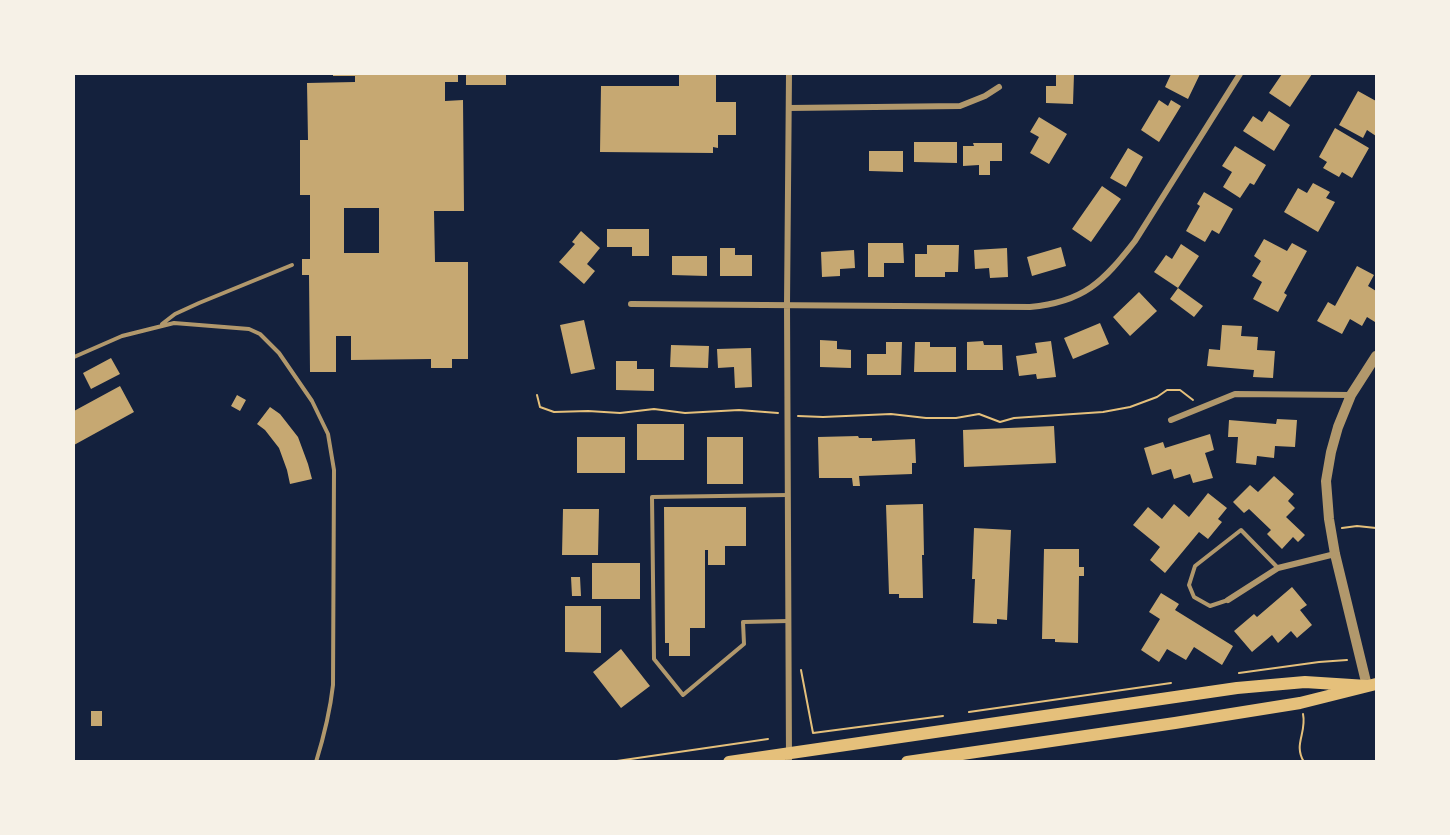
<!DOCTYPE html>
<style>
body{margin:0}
#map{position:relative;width:1450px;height:835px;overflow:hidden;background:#14213d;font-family:Bitter,serif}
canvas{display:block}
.frame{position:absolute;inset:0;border:75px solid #f6f1e7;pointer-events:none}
</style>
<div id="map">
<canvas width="1450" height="835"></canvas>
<div class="frame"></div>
</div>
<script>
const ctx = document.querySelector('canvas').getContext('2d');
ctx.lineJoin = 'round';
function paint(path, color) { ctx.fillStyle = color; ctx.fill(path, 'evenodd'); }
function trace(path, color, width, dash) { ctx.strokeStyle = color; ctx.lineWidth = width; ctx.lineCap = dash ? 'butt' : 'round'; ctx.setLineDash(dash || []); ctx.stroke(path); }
paint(new Path2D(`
 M 333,74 L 458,74 L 458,82 L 445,82 L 445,101 L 463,100 L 464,211 L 434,211 L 435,262 L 468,262 L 468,359 L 452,359 L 452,368 L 431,368 L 431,359 L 351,360 L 351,336 L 336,336 L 336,372 L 310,372 L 309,275 L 302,275 L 302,259 L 310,259 L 310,195 L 300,195 L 300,140 L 308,140 L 307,83 L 355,82 L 355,76 L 333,76 ZM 344,208 L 379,208 L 379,253 L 344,253 Z
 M 466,74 L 506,74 L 506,85 L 466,85 Z
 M 679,74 L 716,74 L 716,102 L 736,102 L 736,135 L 718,135 L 718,148 L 713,147 L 713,153 L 600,152 L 601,86 L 679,86 Z
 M 1056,74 L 1074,74 L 1073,104 L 1046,103 L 1046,86 L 1056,86 Z
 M 1171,74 L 1200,74 L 1188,99 L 1165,87 Z
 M 1282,74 L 1312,74 L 1290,107 L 1269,93 Z
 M 1358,91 L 1376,101 L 1376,136 L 1367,130 L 1363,138 L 1339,125 Z
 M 1159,100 L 1168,106 L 1171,100 L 1181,106 L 1159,142 L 1141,130 Z
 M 1269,111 L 1290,125 L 1274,151 L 1243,131 L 1253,116 L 1262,122 Z
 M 1039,117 L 1067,134 L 1049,164 L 1030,153 L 1039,137 L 1030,132 Z
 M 1335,128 L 1369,148 L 1352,178 L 1342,172 L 1339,177 L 1323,168 L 1327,162 L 1319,157 Z
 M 914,142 L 957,142 L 957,163 L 914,162 Z
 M 973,143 L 1002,143 L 1002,161 L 990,161 L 990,175 L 979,175 L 979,165 L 963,166 L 963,146 L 974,146 Z
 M 1235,146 L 1266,165 L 1254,185 L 1250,183 L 1240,198 L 1223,187 L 1232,172 L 1222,166 Z
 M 1128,148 L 1143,157 L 1126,187 L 1110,178 Z
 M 869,151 L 903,151 L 903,172 L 869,171 Z
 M 1313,183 L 1330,192 L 1326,198 L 1335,202 L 1318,232 L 1284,212 L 1298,188 L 1307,193 Z
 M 1102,186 L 1121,199 L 1091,242 L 1072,229 Z
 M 1204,192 L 1233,209 L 1219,234 L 1212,230 L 1205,242 L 1186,231 L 1200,206 L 1197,204 Z
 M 607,229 L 649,229 L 649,256 L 632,256 L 632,247 L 607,247 Z
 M 581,231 L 600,248 L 587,264 L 595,271 L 584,284 L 559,262 L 575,244 L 572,242 Z
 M 1264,239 L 1287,251 L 1292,243 L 1307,251 L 1284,293 L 1287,295 L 1278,312 L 1253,299 L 1262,282 L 1252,276 L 1261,261 L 1254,256 Z
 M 868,243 L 903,243 L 904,263 L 884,263 L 884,277 L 868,277 Z
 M 1181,244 L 1199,256 L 1178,288 L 1154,272 L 1166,255 L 1172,259 Z
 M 927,245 L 959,245 L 958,272 L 945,272 L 945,277 L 915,277 L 915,254 L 927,254 Z
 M 1061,247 L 1066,266 L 1032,276 L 1027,257 Z
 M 720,248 L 735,248 L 735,255 L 752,255 L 752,276 L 720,276 Z
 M 1007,248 L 1008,277 L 990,278 L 989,268 L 975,269 L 974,250 Z
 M 854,250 L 855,268 L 840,269 L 840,276 L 822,277 L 821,252 Z
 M 672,256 L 707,256 L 707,276 L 672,275 Z
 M 1357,266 L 1374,275 L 1368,286 L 1376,291 L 1376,319 L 1375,322 L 1367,317 L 1362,326 L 1350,319 L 1342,334 L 1317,321 L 1328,302 L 1335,306 Z
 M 1178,288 L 1203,306 L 1194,317 L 1170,299 Z
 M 1139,292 L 1157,311 L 1130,336 L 1113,317 Z
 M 584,320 L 595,369 L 571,374 L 560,325 Z
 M 1100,323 L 1109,344 L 1073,359 L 1064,338 Z
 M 1222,325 L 1242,326 L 1241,336 L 1258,337 L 1257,350 L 1275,351 L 1273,378 L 1253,377 L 1254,370 L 1207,366 L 1209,349 L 1220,350 Z
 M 820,340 L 837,341 L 837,349 L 851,350 L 851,368 L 820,367 Z
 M 983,341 L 984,345 L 1002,345 L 1003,370 L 967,370 L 967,342 Z
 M 1051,341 L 1056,377 L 1037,379 L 1036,374 L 1019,376 L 1016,356 L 1037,353 L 1035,343 Z
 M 886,342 L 902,342 L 901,375 L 867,375 L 867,354 L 886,354 Z
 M 915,342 L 930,342 L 930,347 L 956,347 L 956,372 L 914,372 Z
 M 671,345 L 709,346 L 708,368 L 670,367 Z
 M 751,348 L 752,387 L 735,388 L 734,367 L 718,368 L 717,349 Z
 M 111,358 L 120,374 L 91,389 L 83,373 Z
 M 616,361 L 637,361 L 637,369 L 654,369 L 654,391 L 616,390 Z
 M 120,386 L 134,412 L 74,445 L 74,411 Z
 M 237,395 L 246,400 L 240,411 L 231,406 Z
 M 270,407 L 280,414 L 298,437 L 308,464 L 312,479 L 290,484 L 287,470 L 279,448 L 265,430 L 257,424 Z
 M 1277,419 L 1297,420 L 1295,447 L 1275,446 L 1274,458 L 1257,456 L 1256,465 L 1236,463 L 1238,437 L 1228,437 L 1229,420 L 1276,424 Z
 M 637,424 L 684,424 L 684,460 L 637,460 Z
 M 1054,426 L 1056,463 L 964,467 L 963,430 Z
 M 1210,434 L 1214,450 L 1205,453 L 1213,478 L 1193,483 L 1190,474 L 1174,479 L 1171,469 L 1152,475 L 1144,448 L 1163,442 L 1165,448 Z
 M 858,436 L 859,438 L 872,438 L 872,441 L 915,439 L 916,463 L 912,463 L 912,474 L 859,476 L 860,486 L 853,486 L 852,478 L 819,478 L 818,437 Z
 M 577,437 L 625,437 L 625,473 L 577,473 Z
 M 707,437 L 743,437 L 743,484 L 707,484 Z
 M 1274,476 L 1294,494 L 1288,501 L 1295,508 L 1286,517 L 1305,535 L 1298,542 L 1293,537 L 1282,549 L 1267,534 L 1271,530 L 1249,509 L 1244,513 L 1233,502 L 1250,485 L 1258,492 Z
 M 1208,493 L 1227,508 L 1218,519 L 1222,522 L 1208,539 L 1199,532 L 1165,573 L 1150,560 L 1160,547 L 1133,525 L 1148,507 L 1162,519 L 1174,504 L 1189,517 Z
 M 923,504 L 924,555 L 922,555 L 923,598 L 899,598 L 899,594 L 889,594 L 886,505 Z
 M 664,507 L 746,507 L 746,546 L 725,546 L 725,565 L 708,565 L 708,550 L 705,550 L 705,628 L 690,628 L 690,656 L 669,656 L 669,643 L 665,643 Z
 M 563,509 L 599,509 L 598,555 L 562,555 Z
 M 974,528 L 1011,530 L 1007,620 L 997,619 L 997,624 L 973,623 L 975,579 L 972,579 Z
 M 1044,549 L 1079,549 L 1079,567 L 1084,567 L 1084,576 L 1079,576 L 1078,643 L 1055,642 L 1055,639 L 1042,639 Z
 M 592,563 L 640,563 L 640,599 L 592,599 Z
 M 571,577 L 580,577 L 581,596 L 572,596 Z
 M 1292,587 L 1307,605 L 1300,610 L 1312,625 L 1297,638 L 1291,631 L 1278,643 L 1272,635 L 1252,652 L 1234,631 L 1254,614 L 1257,617 Z
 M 1161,593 L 1179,604 L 1175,610 L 1233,646 L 1222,665 L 1194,647 L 1186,660 L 1167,649 L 1159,662 L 1141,650 L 1160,619 L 1149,612 Z
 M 565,606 L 601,606 L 601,653 L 565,652 Z
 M 621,649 L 650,686 L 621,708 L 593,672 Z
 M 91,711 L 102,711 L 102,726 L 91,726 Z`), '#c6a872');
trace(new Path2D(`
 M 537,395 L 540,407 L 554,412 L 588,411 L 620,413 L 654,409 L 685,413 L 739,410 L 778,413
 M 798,416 L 823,417 L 891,414 L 926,418 L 956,418 L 979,414 L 1000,422 L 1014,418 L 1103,412 L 1130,407 L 1157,397 L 1167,390 L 1180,390 L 1193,400
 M 1342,528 L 1357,526 L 1376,528
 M 801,670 L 813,733 L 943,716
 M 1239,673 L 1319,662 L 1347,660
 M 969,712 L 1171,683
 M 1303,714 C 1307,733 1293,744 1304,762
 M 610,762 L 768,739`), '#e5c07b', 2);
trace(new Path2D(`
 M 162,324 L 175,314 L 199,303 L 292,265
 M 74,357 L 122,336 L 174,323 L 249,329 L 260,334 L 279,353 L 312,401 L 328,434 L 334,470 L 333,685 C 330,712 324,736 316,762
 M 788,495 L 652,497 L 654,659 L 683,695 L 744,644 L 743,622 L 788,621
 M 1228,600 L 1210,606 L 1194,597 L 1189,585 L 1195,566 L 1241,530 L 1278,568`), '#b1986c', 4);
trace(new Path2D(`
 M 789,108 L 960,106 L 985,96 L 999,87
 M 631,304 L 1030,307 C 1084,302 1103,282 1135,241 L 1240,74
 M 1171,420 L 1235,394 L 1351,395
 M 1228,600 L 1278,568 L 1335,554
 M 789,762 L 787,304 L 789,74`), '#b1986c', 6);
trace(new Path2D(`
 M 1367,686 L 1335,554 L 1329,519 L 1326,481 L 1331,452 L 1338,427 L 1351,395 L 1376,356`), '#b1986c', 10);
trace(new Path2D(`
 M 729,762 L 1237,688 L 1305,682 L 1367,686
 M 907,762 L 1175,723 L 1300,703 L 1376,684`), '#e5c07b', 12);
</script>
